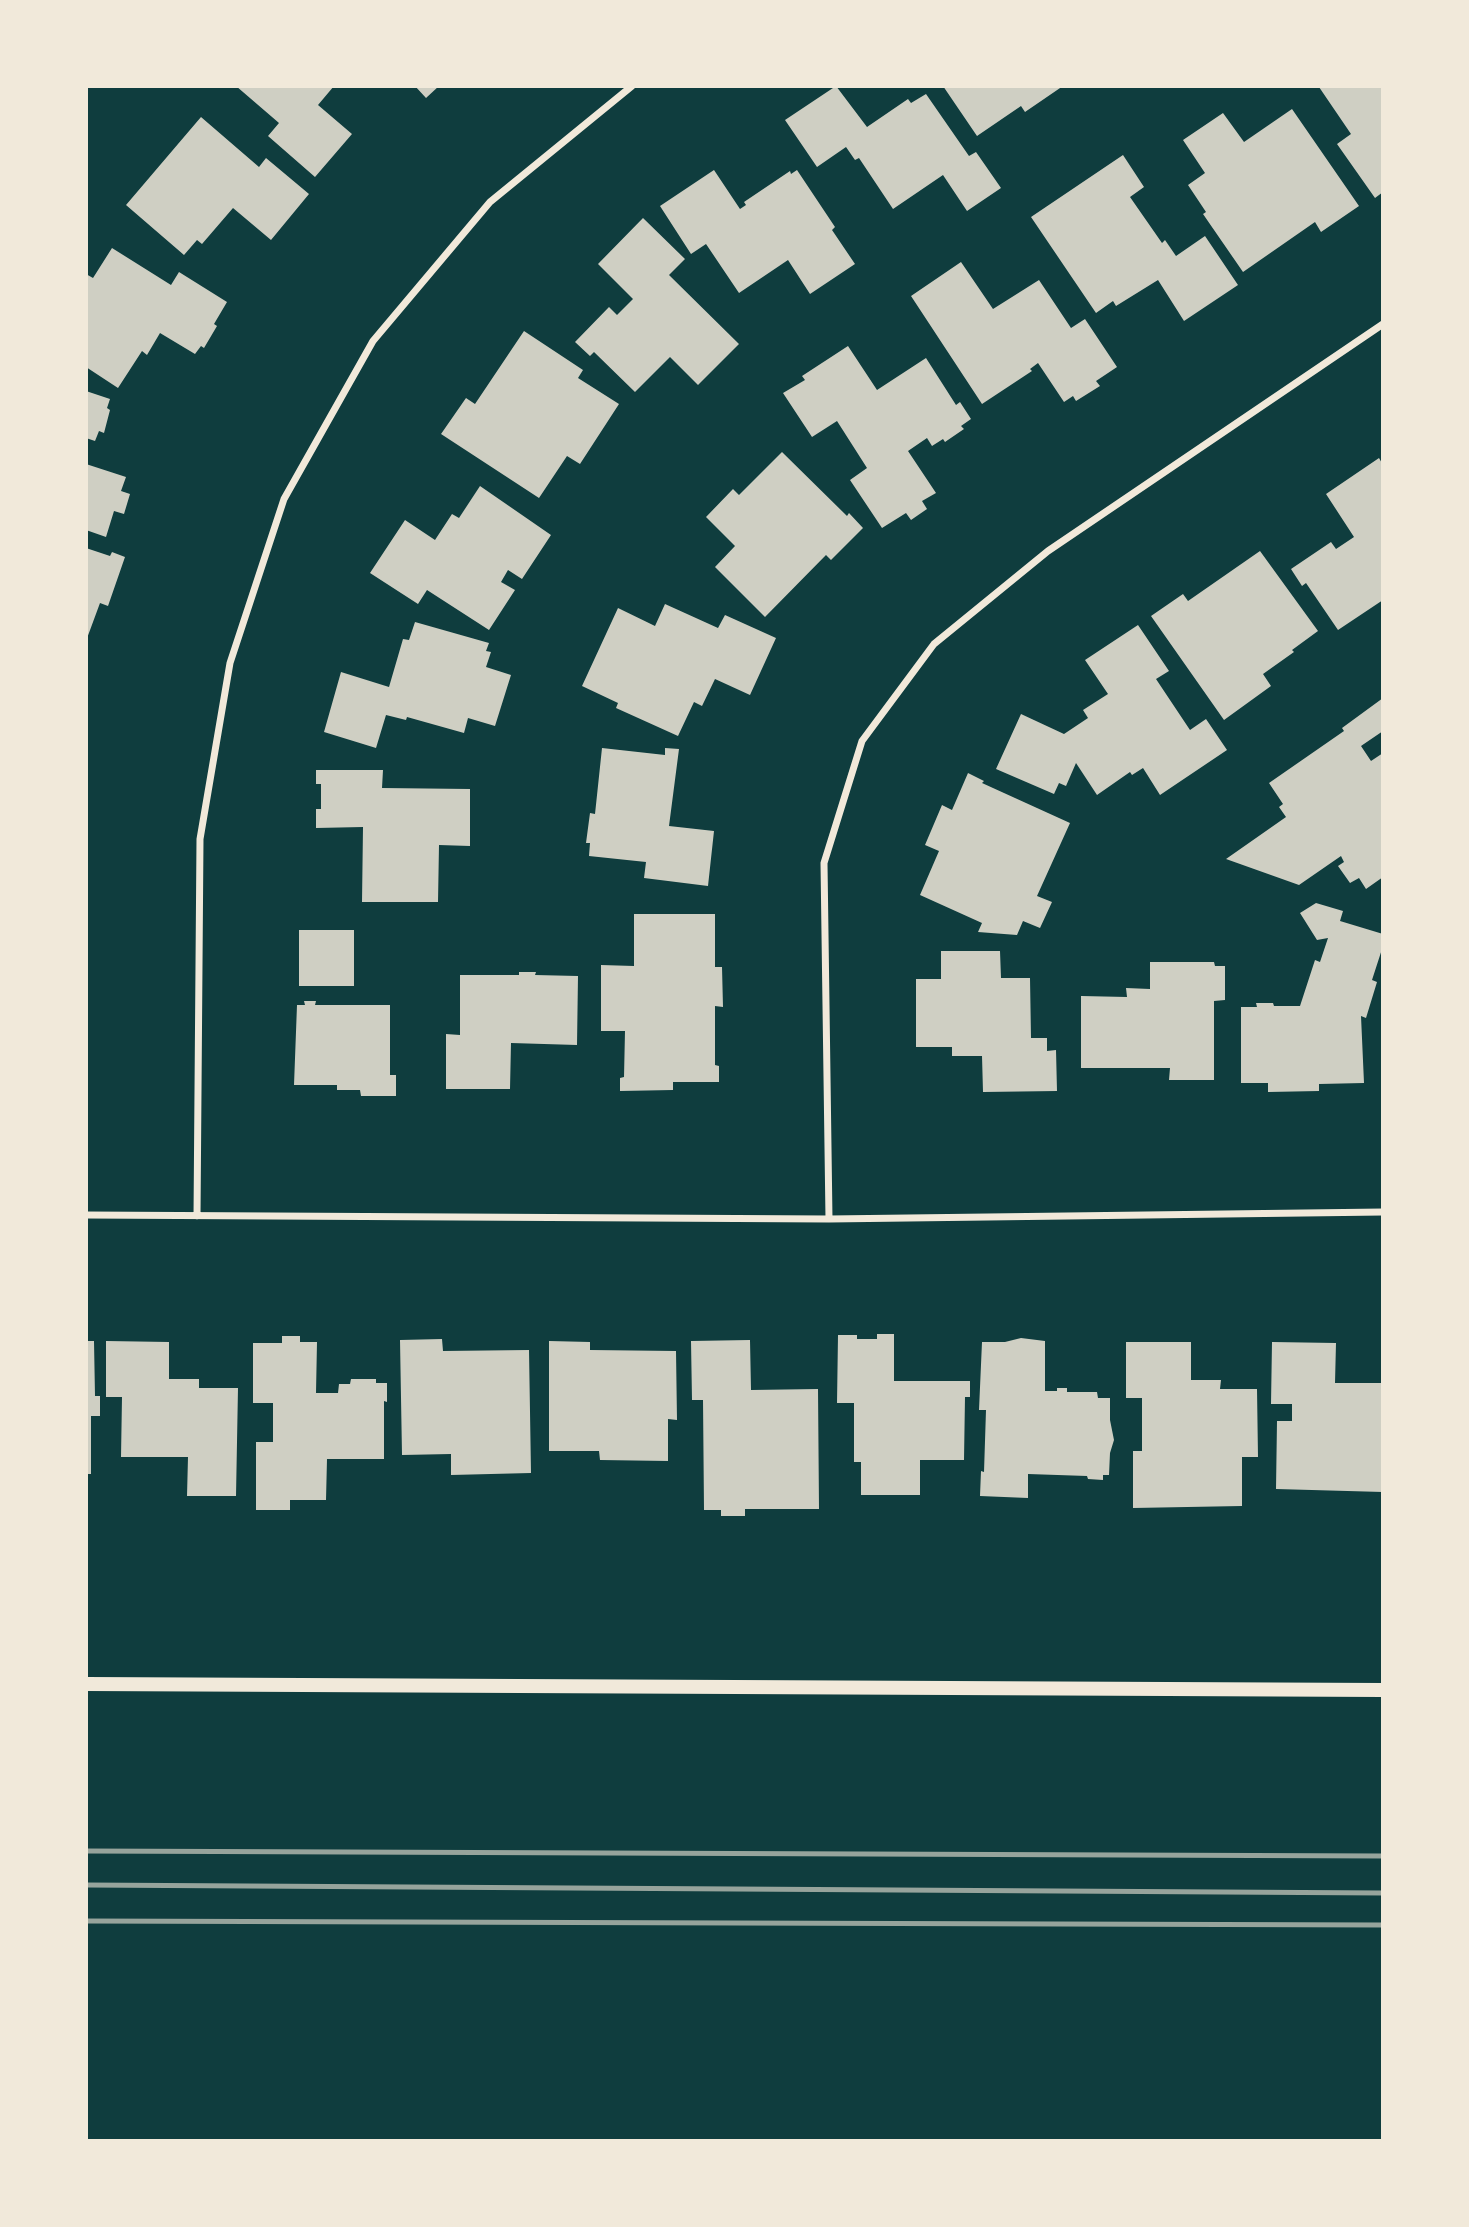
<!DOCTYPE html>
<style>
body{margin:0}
#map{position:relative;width:1469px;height:2227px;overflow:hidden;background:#0f3d3e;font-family:"Work Sans",sans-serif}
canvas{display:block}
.frame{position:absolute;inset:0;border:88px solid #f1e9da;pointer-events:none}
</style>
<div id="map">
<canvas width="1469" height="2227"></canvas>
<div class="frame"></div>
</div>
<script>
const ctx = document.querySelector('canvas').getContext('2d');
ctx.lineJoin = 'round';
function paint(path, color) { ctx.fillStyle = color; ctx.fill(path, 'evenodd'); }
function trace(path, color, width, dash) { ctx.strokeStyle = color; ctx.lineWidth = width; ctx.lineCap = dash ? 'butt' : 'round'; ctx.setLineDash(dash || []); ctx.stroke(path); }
paint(new Path2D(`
 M 236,86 L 334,86 L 318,105 L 352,134 L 315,177 L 268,136 L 279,123 Z
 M 415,86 L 439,86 L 426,98 Z
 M 836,86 L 867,127 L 908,99 L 911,103 L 926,94 L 969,156 L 976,152 L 1001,188 L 967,211 L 943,175 L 893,209 L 859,158 L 855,160 L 846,147 L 817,167 L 785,120 Z
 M 943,86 L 1063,86 L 1025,112 L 1021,106 L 977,136 Z
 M 1321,86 L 1383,86 L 1383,192 L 1375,198 L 1337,144 L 1351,134 L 1319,87 Z
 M 1292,109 L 1359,206 L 1321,232 L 1315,222 L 1243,272 L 1203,214 L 1206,212 L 1188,185 L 1205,173 L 1183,140 L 1223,113 L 1244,142 Z
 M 201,117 L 259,167 L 266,158 L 309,194 L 271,240 L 233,208 L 202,244 L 197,240 L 184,255 L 126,205 Z
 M 1123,155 L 1144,187 L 1130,197 L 1162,243 L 1165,240 L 1176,256 L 1205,236 L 1238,285 L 1184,321 L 1158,280 L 1116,306 L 1113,301 L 1096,313 L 1031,217 Z
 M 714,170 L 740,209 L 746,205 L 744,202 L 790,171 L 791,174 L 797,170 L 835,227 L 832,230 L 855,264 L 810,294 L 788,260 L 739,293 L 706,244 L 691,254 L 660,206 Z
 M 643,218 L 685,259 L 669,275 L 739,344 L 698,385 L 670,357 L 635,392 L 594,352 L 590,356 L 575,342 L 609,307 L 617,315 L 633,299 L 598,264 Z
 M 112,248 L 171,285 L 179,272 L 227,302 L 214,324 L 217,326 L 204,348 L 201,346 L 195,354 L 160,333 L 147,355 L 142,351 L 118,388 L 86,367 L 86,274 L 93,278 Z
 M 961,262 L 993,309 L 1039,280 L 1071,328 L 1085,319 L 1117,367 L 1096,381 L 1100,386 L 1076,401 L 1073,396 L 1064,402 L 1038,363 L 1030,369 L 1032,371 L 982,404 L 911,296 Z
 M 524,331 L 583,370 L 578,378 L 619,404 L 580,464 L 567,456 L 539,498 L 441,434 L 466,398 L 475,404 Z
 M 848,346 L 877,390 L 926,358 L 956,405 L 960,402 L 971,419 L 961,426 L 964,429 L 945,442 L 943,439 L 932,446 L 927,438 L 908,451 L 936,493 L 922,501 L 927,509 L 911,520 L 906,513 L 882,528 L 850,480 L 867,468 L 837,421 L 812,437 L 783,393 L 805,380 L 802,376 Z
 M 86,391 L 110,399 L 107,408 L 110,410 L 104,433 L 99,431 L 95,441 L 86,438 Z
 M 782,452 L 847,516 L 849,513 L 863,528 L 831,560 L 826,555 L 765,617 L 715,567 L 735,546 L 706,517 L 733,489 L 739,495 Z
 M 1379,458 L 1383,465 L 1383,600 L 1338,630 L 1306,583 L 1302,586 L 1291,569 L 1331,542 L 1336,549 L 1354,537 L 1326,494 Z
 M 86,464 L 126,477 L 121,491 L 130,494 L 124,514 L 114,511 L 106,537 L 86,530 Z
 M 480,486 L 551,535 L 522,579 L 508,570 L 501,582 L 515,590 L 489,630 L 427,590 L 418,604 L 370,573 L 405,520 L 435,540 L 452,514 L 459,518 Z
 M 86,548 L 110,556 L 112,552 L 125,557 L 108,606 L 100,603 L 86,641 Z
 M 1260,551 L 1318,631 L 1292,650 L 1294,652 L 1263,674 L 1271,686 L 1224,720 L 1151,616 L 1183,594 L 1188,601 Z
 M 665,604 L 718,628 L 725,615 L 776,638 L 750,695 L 715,679 L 702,706 L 694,702 L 678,736 L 616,708 L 618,703 L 582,686 L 618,608 L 655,626 Z
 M 415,622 L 489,643 L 486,651 L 491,652 L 486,667 L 511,675 L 495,726 L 468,718 L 464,733 L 407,717 L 406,720 L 386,715 L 376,748 L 324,732 L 341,672 L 389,687 L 403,639 L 409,640 Z
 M 1138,625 L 1169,671 L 1156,679 L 1190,730 L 1206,719 L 1227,750 L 1160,795 L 1143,768 L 1132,775 L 1130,772 L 1097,795 L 1076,763 L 1066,786 L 1059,783 L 1054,794 L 996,769 L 1021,714 L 1064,734 L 1088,718 L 1083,710 L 1108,694 L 1085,660 Z
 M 1383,698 L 1383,731 L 1361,746 L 1371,761 L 1383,753 L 1383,877 L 1366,889 L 1359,878 L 1350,883 L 1338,866 L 1344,862 L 1341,856 L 1299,885 L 1226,859 L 1286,817 L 1279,807 L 1283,804 L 1269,783 L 1344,731 L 1342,728 Z
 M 602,748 L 665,755 L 665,748 L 679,749 L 669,826 L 714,831 L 708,886 L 644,878 L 646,862 L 589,856 L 590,843 L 586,843 L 590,813 L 595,814 Z
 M 316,770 L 383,770 L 382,788 L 470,789 L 470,846 L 439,845 L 438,902 L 362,902 L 363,827 L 316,828 L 316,809 L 321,809 L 321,784 L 316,784 Z
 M 968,773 L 984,781 L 982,783 L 1070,823 L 1037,896 L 1052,902 L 1040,928 L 1023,921 L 1017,935 L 978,932 L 982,923 L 920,895 L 939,851 L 925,845 L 942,805 L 952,810 Z
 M 1316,903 L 1343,911 L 1340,921 L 1383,934 L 1383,946 L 1372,980 L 1377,982 L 1366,1018 L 1361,1016 L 1364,1083 L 1319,1084 L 1319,1091 L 1268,1092 L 1268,1083 L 1241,1083 L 1241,1007 L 1257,1007 L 1256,1003 L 1273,1003 L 1274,1006 L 1300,1006 L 1315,960 L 1320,962 L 1328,938 L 1317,940 L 1300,913 Z
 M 634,914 L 715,914 L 715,967 L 722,967 L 723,1007 L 715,1006 L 715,1065 L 719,1066 L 719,1082 L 673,1082 L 673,1090 L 620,1091 L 620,1078 L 624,1077 L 625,1031 L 601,1031 L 601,965 L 634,966 Z
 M 299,930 L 354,930 L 354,986 L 299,986 Z
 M 941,951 L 1000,951 L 1001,978 L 1030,978 L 1031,1038 L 1047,1038 L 1047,1051 L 1056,1050 L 1057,1091 L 983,1092 L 982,1056 L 952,1056 L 952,1047 L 916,1047 L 916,979 L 941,979 Z
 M 1150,962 L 1214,962 L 1215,966 L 1225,966 L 1225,1000 L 1214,1001 L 1214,1080 L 1169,1080 L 1170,1068 L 1081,1068 L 1081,996 L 1127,997 L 1126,988 L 1150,989 Z
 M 519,972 L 536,972 L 535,975 L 578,976 L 577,1045 L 511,1043 L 510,1089 L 446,1089 L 446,1034 L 460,1035 L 460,975 L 519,975 Z
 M 304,1001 L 316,1001 L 315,1005 L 390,1005 L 390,1075 L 396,1075 L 396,1096 L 361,1096 L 360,1090 L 337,1090 L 337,1085 L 294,1085 L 297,1005 L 305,1005 Z
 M 877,1334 L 894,1334 L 894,1381 L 970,1381 L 970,1397 L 965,1397 L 964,1460 L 920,1460 L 920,1495 L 861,1495 L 861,1462 L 854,1462 L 854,1403 L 837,1403 L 838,1335 L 857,1335 L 857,1339 L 877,1339 Z
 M 282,1336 L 300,1336 L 300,1342 L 317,1342 L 316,1393 L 338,1393 L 339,1384 L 350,1384 L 351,1379 L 376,1379 L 376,1383 L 387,1383 L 387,1402 L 384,1401 L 384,1459 L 327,1459 L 326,1500 L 290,1500 L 290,1510 L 256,1510 L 256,1442 L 273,1442 L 273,1403 L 253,1403 L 253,1343 L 282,1343 Z
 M 1021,1338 L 1045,1341 L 1045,1391 L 1057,1391 L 1057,1388 L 1067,1388 L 1067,1392 L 1097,1392 L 1098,1398 L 1110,1398 L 1110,1420 L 1114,1440 L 1110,1453 L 1109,1475 L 1103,1475 L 1103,1480 L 1088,1479 L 1087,1476 L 1028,1474 L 1028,1498 L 980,1496 L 981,1471 L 984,1472 L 986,1410 L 979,1410 L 982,1342 L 1005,1342 Z
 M 442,1339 L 443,1351 L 529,1350 L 531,1473 L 451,1475 L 451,1454 L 402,1455 L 400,1340 Z
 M 750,1340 L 751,1390 L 818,1389 L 819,1509 L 745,1509 L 745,1516 L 721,1516 L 721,1510 L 704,1510 L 703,1400 L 692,1400 L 691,1341 Z
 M 86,1341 L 94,1341 L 95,1396 L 100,1396 L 100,1416 L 91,1416 L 91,1474 L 86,1474 Z
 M 106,1341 L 169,1342 L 169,1379 L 199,1379 L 199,1388 L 238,1388 L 236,1496 L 187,1496 L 188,1457 L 121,1457 L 122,1397 L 106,1397 Z
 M 549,1341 L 590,1342 L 590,1350 L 676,1351 L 677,1420 L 668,1419 L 668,1461 L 600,1460 L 599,1451 L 549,1451 Z
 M 1126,1342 L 1191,1342 L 1191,1380 L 1221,1380 L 1220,1389 L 1257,1389 L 1258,1457 L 1242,1457 L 1242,1506 L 1133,1508 L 1133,1451 L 1142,1451 L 1142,1398 L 1126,1398 Z
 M 1272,1342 L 1336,1343 L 1335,1383 L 1383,1383 L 1383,1492 L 1276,1489 L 1277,1421 L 1292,1421 L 1292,1404 L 1271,1404 Z`), '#cfcfc3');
trace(new Path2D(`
 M 86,1215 L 829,1219 L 1383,1212
 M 197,1216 L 200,839 L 230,663 L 284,499 L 373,341 L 490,202 L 632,86
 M 829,1219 L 824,863 L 862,741 L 934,644 L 1048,551 L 1383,324`), '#f1e9da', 7);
trace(new Path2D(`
 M 86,1684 L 1383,1690`), '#f1e9da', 14);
trace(new Path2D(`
 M 86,1851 L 1383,1856
 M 86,1885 L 1383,1893
 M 86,1921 L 1383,1925`), '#97a49c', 5);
</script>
